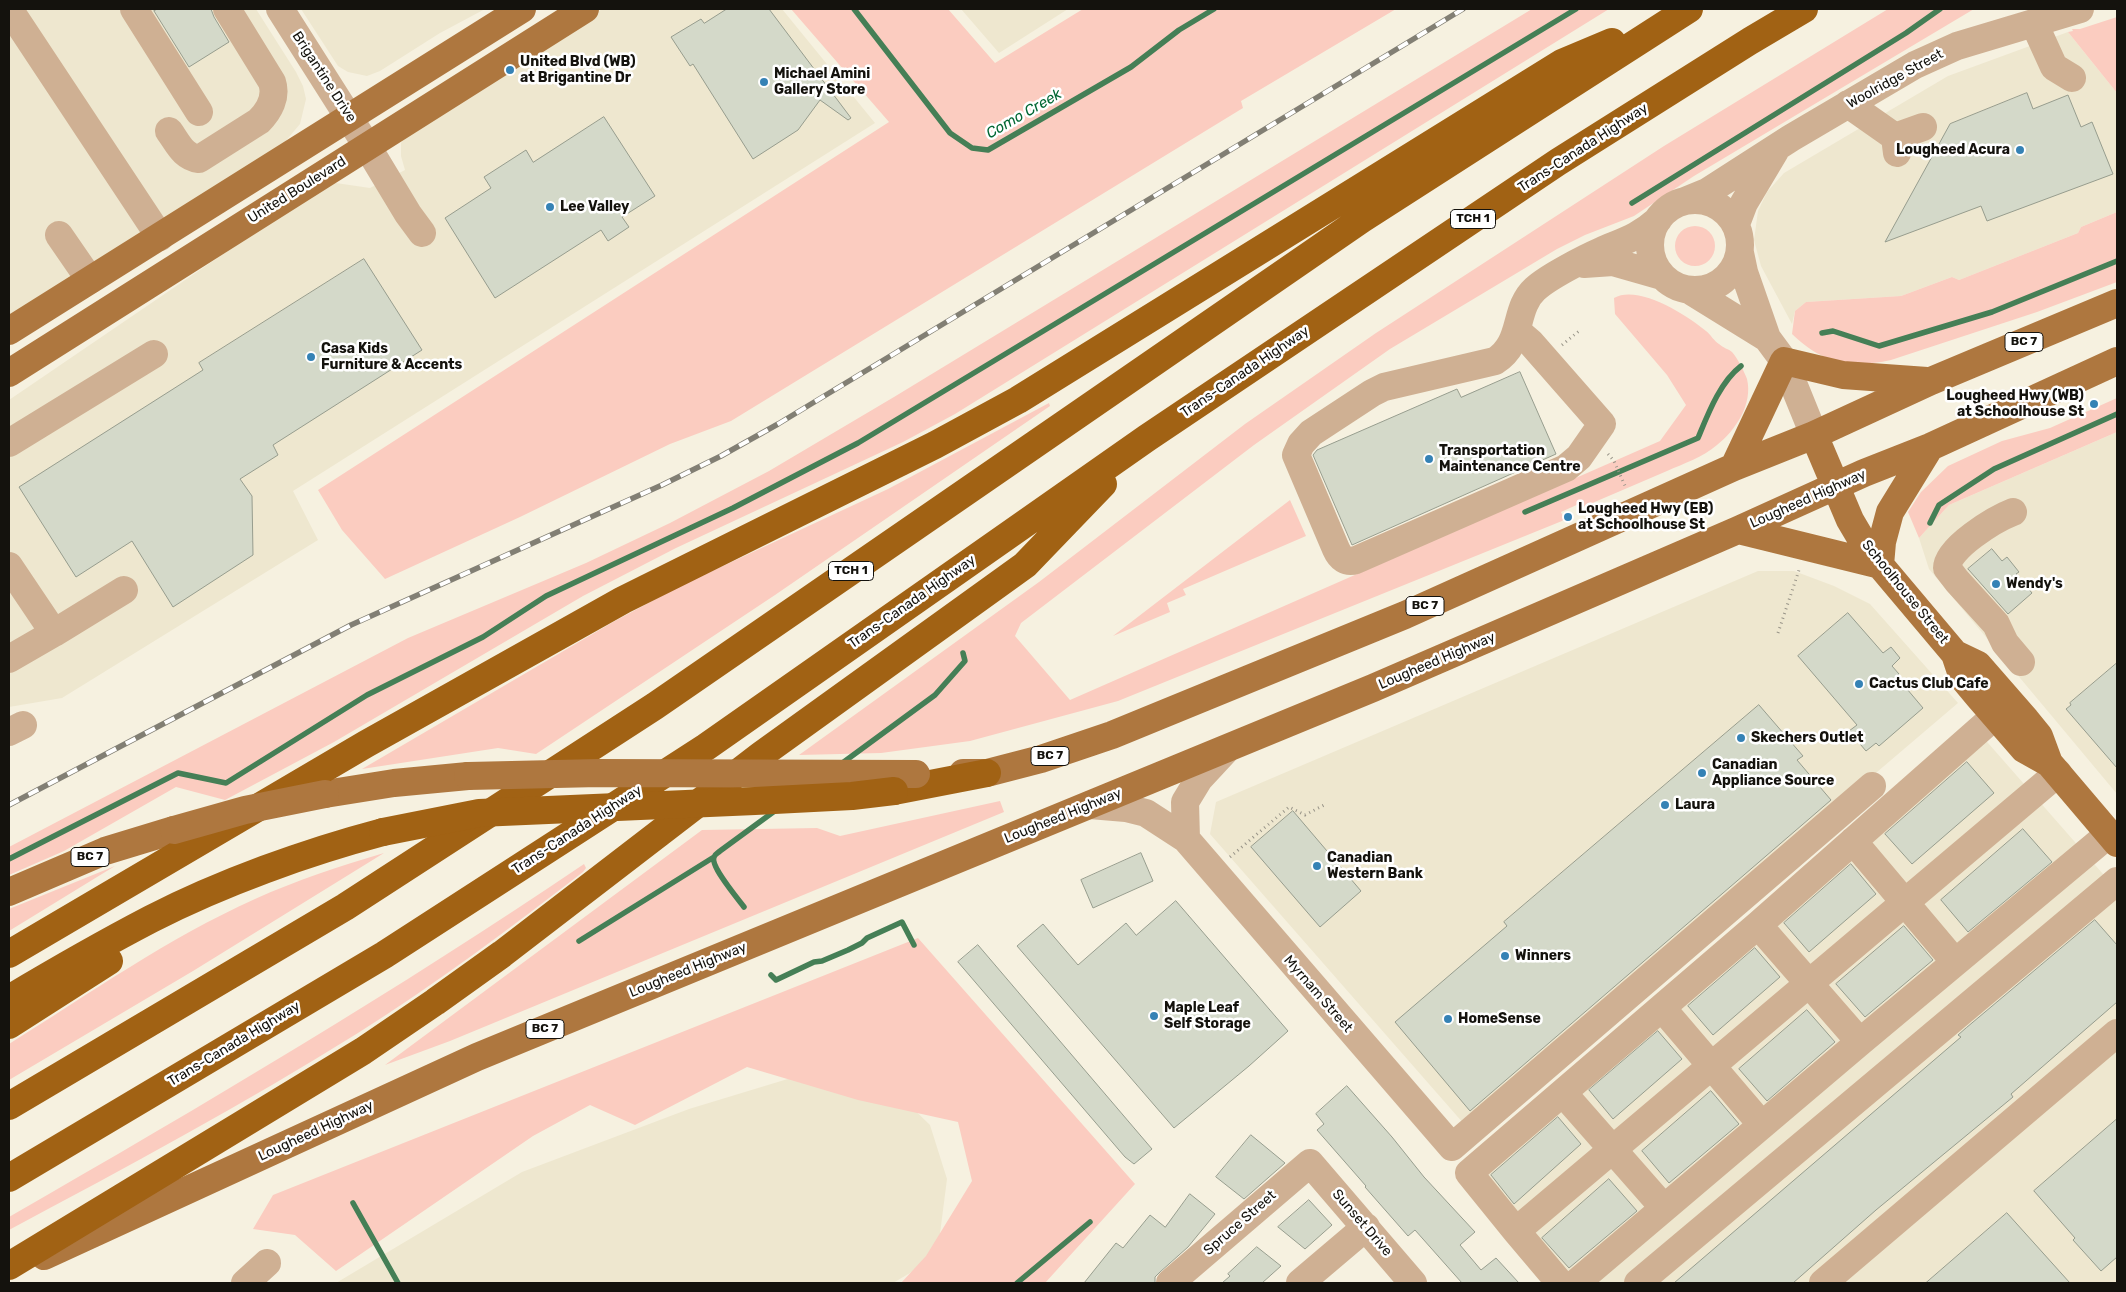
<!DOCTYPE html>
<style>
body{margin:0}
#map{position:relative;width:2126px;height:1292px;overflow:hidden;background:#f6f1e0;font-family:Rubik,sans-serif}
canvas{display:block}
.frame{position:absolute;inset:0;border:10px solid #14120d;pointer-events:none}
</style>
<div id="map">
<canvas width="2126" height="1292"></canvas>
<div class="frame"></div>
</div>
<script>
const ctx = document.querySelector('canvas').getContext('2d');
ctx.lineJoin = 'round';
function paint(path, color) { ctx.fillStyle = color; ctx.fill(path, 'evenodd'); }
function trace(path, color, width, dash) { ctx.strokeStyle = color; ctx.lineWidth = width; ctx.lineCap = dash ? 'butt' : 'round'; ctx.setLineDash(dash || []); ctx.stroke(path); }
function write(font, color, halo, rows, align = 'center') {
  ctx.font = font + ' Rubik,sans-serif'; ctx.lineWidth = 5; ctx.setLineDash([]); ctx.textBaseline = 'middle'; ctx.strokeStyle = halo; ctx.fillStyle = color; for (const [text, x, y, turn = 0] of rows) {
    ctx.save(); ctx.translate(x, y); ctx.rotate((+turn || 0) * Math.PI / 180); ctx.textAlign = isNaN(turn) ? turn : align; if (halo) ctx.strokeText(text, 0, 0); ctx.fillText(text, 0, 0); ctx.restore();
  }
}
paint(new Path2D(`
 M 9,9 L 256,9 L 296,72 L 303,86 L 306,99 L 300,124 L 284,143 L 9,324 Z
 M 301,9 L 485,9 L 440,33 L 380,71 L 367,76 L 348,72 L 338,66 Z
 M 602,9 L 782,9 L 875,123 L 293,491 L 318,540 L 62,698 L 9,707 L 9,400 L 329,182 L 370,188 L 405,170 L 401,156 L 401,143 L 404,139 L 416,126 Z
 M 961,9 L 1068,9 L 999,53 Z
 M 2068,32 L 2117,93 L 2117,212 L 2081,227 L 2078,233 L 1959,280 L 1952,277 L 1901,296 L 1806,302 L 1795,311 L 1792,324 L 1761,266 L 1754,240 L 1758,211 L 1767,192 L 1784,173 L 1948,76 Z
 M 2117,432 L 2117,794 L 1929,569 L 1919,538 L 1949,505 Z
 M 1758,571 L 1794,571 L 1834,586 L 1870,604 L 1958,703 L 1464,1124 L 1210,834 L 1216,802 Z
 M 1974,727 L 2117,890 L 2117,1283 L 1558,1283 L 1458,1172 Z
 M 860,1057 L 930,1125 L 947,1179 L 937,1257 L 893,1283 L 336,1283 L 522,1172 L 689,1109 Z`), '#eee7cf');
paint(new Path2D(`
 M 791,9 L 948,9 L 995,63 L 1083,9 L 1396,9 L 1241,101 L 1243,108 L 731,421 L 670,444 L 520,517 L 385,579 L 342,530 L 318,490 L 889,122 Z
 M 1532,9 L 1609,9 L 955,414 L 903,442 L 676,548 L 583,596 L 334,742 L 225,800 L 176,787 L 64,851 L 9,875 L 9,847 L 408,638 L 586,563 L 670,523 L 769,471 L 894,397 Z
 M 1888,9 L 1974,9 L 1694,176 L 1634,216 L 1585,235 L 1557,249 L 1390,349 L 1254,445 L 1021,623 L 1015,636 L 1070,700 L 1660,441 L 1686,405 L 1667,375 L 1615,314 L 1614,298 C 1638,284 1687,315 1706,331 C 1711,335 1714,341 1719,344 C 1723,348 1729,349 1732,352 C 1738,359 1744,371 1747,379 C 1753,404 1736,430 1717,445 C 1703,457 1683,464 1667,471 C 1639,483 1611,495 1583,507 L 1581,503 L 1561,512 L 1564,519 L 1562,521 L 1118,701 L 970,741 L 881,753 L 799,755 L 1039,582 L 1245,424 L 1376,333 L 1664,146 Z
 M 2117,17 L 2117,93 L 2068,32 L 2073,31 L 2072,29 L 2080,29 Z
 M 2117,212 L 2117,282 L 2037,312 L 1891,360 C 1850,369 1822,363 1792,334 L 1795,311 L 1806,302 L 1901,296 L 1952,277 L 1959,280 L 2078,233 L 2081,227 Z
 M1675 246a20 20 0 1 1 40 0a20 20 0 1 1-40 0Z
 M 2117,398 L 2117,432 L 1949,505 L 1919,538 L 1908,512 L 1921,492 L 1948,466 L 2002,441 L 2050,428 Z
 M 1049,403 L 1050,406 L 775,595 L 536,754 L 498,748 L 362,769 L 613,622 L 680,586 L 888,489 Z
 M 1290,500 L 1306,536 L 1183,589 L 1186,595 L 1167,603 L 1170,612 L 1113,636 Z
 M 1000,801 L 1004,812 L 450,1041 L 385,1065 L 702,830 L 817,828 L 840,836 Z
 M 384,853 L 193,971 L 9,1080 L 9,1044 C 89,994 168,938 255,899 C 297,880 340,866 384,853 Z
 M 584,864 L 586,868 L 583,872 C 510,928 436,984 358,1033 C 244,1104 127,1167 9,1230 L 9,1217 C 204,1105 398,990 584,864 Z
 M 115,866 L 9,931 L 9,909 Z
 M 918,938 L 1135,1184 L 1045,1283 L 901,1283 L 926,1256 L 972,1181 L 958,1122 L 858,1100 L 747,1067 L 635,1125 L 590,1105 L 533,1136 L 336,1271 L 295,1235 L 253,1229 L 273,1195 Z`), '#fbccc0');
trace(new Path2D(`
 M 854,9 L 950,133 L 972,148 L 988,150 L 1131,67 L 1179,30 L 1214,9
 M 1632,203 L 1906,33 L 1940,9
 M 1822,333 L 1833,331 L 1879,346 L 1992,312 L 2117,261
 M 1525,512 L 1698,438 C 1708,414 1720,382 1741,366
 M 1930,523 L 1939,505 L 1994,469 L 2117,414
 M 841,764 L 935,695 L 965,661 L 963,653
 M 9,859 L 178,773 L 226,783 L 367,695 L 483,637 L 546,596 L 733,508 L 858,443 L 1576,9
 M 744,907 C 738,899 710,866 714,857 C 715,854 718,853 720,851 L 776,810
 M 579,941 L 714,857
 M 771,975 L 776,980 L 814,962 L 822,961 L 848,950 L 862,943 L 867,938 L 902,922 L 914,945
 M 353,1203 L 398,1283
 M 1017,1283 L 1090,1222`), '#457f56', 5.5);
const building = new Path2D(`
 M 158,9 L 211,9 L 214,17 L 229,42 L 189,67 L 154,11 Z
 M 727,9 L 769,9 L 851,118 L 848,120 L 820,100 L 798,130 L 753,159 L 693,64 L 690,66 L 671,37 L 701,19 L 704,23 Z
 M 2027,93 L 2033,109 L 2068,95 L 2081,127 L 2092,122 L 2113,174 L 1987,221 L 1981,206 L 1885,242 L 1950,124 Z
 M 604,117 L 655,196 L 622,217 L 629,227 L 608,241 L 601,230 L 495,298 L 445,218 L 491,188 L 484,177 L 526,150 L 533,162 Z
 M 364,259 L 422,350 L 273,445 L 278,455 L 240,479 L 252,496 L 253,555 L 173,607 L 132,541 L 76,577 L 19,487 L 203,370 L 199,363 Z
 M 1520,372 L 1556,454 L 1352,545 L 1313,455 L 1317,450 L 1457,389 L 1461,397 Z
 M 1992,549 L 2002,561 L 2007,557 L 2019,572 L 2016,574 L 2032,593 L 2008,614 L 1968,569 Z
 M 1848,613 L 1883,653 L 1891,647 L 1900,658 L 1892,666 L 1899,674 L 1896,676 L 1923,708 L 1879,746 L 1876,743 L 1866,751 L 1849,731 L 1857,725 L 1798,656 Z
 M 2117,663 L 2117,768 L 2066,709 L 2071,705 L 2070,703 Z
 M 1759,705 L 1803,756 L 1797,760 L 1831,800 L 1470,1111 L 1395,1022 L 1507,926 L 1504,922 Z
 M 1967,762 L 1994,793 L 1912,864 L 1885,834 Z
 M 1293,811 L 1361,891 L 1320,927 L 1251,847 Z
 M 2023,829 L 2052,862 L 1968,932 L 1941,900 Z
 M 1141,853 L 1153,881 L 1093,908 L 1081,880 Z
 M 1851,864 L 1876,894 L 1809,952 L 1784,923 Z
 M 1176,901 L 1288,1031 L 1249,1066 L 1174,1128 L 1017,946 L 1043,924 L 1078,965 L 1126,923 L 1136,935 Z
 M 2095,920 L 2117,945 L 2117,1002 L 2011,1094 L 2013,1097 L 1876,1210 L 1793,1283 L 1674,1283 L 1961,1037 L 1958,1035 L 1966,1028 Z
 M 1904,926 L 1933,960 L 1865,1017 L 1836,984 Z
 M 978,945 L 1152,1149 L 1134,1164 L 1125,1157 L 958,962 Z
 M 1755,948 L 1780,977 L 1713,1035 L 1688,1006 Z
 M 1807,1010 L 1835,1042 L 1767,1101 L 1739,1069 Z
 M 1658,1031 L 1682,1059 L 1613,1119 L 1589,1090 Z
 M 1347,1086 L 1392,1137 L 1424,1177 L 1475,1232 L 1460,1245 L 1481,1270 L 1496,1258 L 1519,1283 L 1462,1283 L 1415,1230 L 1408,1236 L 1379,1203 L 1365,1187 L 1366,1186 L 1317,1130 L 1324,1124 L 1316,1114 Z
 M 1711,1091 L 1739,1124 L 1669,1183 L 1642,1151 Z
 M 1558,1117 L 1581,1144 L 1514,1204 L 1491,1175 Z
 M 2117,1119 L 2117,1257 L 2101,1271 L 2073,1240 L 2075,1238 L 2034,1191 Z
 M 1251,1135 L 1285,1163 L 1244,1199 L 1216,1177 Z
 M 1609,1179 L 1637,1211 L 1569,1268 L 1542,1238 Z
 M 1190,1194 L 1215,1214 L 1188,1247 L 1160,1272 L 1155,1277 L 1155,1283 L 1084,1283 L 1116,1243 L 1123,1248 L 1150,1215 L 1165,1227 Z
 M 1309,1200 L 1332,1225 L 1305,1249 L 1278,1227 Z
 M 2007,1213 L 2070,1283 L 1926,1283 Z
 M 1257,1247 L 1281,1266 L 1262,1283 L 1222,1283 L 1230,1276 L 1228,1274 Z`);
paint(building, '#d4d9c9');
trace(building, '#979d8e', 1);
trace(new Path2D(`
 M 1562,345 L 1579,331
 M 1608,454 L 1614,461 L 1626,488
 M 1778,633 L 1800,567
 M 1230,857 L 1289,807 L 1305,815 L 1326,804`), '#989488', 3, [1, 4]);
trace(new Path2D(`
 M 9,9 L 160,237
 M 134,9 L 199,112
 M 280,9 L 367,146 L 408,214 L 422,233
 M 2034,23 L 2054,67 L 2072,78
 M 1848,104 L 1895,137 L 1897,153
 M 169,131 C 178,143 183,157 199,159 L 259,121 C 269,111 277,97 272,82 L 227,9
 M 1895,137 L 1923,127
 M1650 245a45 45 0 1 1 90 0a45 45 0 1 1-90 0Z
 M 1685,201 L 1707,192 L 1791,138 L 1915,65 L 1957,46 L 2080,9
 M 1736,224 L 1744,203 L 1775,151
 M 59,235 L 90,280
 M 1740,253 L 1744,272 L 1767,338 L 1784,361 L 1814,435
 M 1584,264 L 1613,262 L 1662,276
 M 1691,291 L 1767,338
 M 1517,331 L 1531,343 L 1602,424 L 1579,457 L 1566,468 L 1356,560 C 1346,563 1340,558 1336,549 L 1296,455 L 1301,444 L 1311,433 L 1372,393 L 1384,387 L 1495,361 C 1524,343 1513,309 1535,289 C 1548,277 1585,258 1601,251 C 1624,241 1639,237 1658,220
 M 9,443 L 154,354
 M 2013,512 C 1995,519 1947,548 1947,568 L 1957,581 L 1996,624 L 2005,643 L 2021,662
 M 9,566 L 54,633 L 124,590
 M 9,659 L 54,633
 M 1995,716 L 1758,925 L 1469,1173 L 1516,1231 L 2058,773
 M 9,732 L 23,725
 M 1090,805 L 1126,808 L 1146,813 L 1186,839 L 1452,1147 L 1872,786
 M 1186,839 L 1185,802 L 1199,779 L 1225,751
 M 1853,841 L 1955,962
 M 1758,925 L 1860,1042
 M 1662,1008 L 1762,1125
 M 1563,1093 L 1664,1208
 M 1516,1231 L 1560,1283
 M 245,1283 L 267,1263
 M 1170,1283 L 1310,1163 L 1413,1283
 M 1300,1283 L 1366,1227
 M 1576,1283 L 1860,1042 L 2109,834
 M 1638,1283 L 2117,881
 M 1823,1283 L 2117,1033`), '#cfb093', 28);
trace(new Path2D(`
 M 9,331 L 522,9
 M 9,373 L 585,9
 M 1814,435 L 1850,520 L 1863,542 L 1880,565 L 1955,654 L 1963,678 L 1978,696 L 2024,749 L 2049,763
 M 1734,467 L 1784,361 L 1843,375 L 1927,381
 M 1738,530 L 1880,565
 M 1880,565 L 1882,542 L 1890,512 L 1930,447
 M 1955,654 L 1978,665 L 2026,720 L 2039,736 L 2049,763 L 2117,843
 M 963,773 L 987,773 L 1041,759 L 1112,735 L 1405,615 L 1734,467 L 1814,435 L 1931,381 L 2117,303
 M 325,794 L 394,783 L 468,776
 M 9,892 L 105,851 L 174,830
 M 44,1256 L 477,1057 L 1373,688 L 1738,530 L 1864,473 L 1930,447 L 2117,361`), '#ae773f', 28);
trace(new Path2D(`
 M 894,791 L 987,773
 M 9,954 L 366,744 L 623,600 L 935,445 L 1018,400 L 1562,63 L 1612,42
 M 9,999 C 56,971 103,944 151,919 C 221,883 307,852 383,832
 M 9,1025 L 109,961
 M 9,1106 L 345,907 L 655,706 L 1362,219 L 1689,9
 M 9,1178 L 384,955 L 706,747 L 1147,438 L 1558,162 L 1750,41 L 1804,9
 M 9,1266 L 363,1051 L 435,1002 L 502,954 L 761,755 L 1025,565 L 1103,484`), '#a16214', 28);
const rail = new Path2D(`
 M 9,805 L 351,625 L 662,485 L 721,456 L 778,424 L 1463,9`);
trace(rail, '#827f74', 5.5);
trace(rail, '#fff', 4, [11]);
trace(new Path2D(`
 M 468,776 L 599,773 L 916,774
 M 174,830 L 245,810 L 325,794`), '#ae773f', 28);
trace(new Path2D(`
 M 383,832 L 479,813 L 755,801 L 852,796 L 894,791`), '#a16214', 28);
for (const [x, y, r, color] of [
 [510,70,5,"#3582b5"],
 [764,82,5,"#3582b5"],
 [2020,150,5,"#3582b5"],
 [550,207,5,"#3582b5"],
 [311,357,5,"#3582b5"],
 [2094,404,5,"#3582b5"],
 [1429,459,5,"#3582b5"],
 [1568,517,5,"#3582b5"],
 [1996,584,5,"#3582b5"],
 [1859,684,5,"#3582b5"],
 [1741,738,5,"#3582b5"],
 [1702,773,5,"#3582b5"],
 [1665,805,5,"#3582b5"],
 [1317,866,5,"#3582b5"],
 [1505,956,5,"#3582b5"],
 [1154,1016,5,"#3582b5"],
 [1448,1019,5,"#3582b5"]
]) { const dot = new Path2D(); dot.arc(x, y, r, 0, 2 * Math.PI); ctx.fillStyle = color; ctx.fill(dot); trace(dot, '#fff', 2); }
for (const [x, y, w] of [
 [1473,219,45],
 [2024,342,38],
 [851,571,45],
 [1425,606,38],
 [1050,756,38],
 [90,857,38],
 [545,1029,38]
]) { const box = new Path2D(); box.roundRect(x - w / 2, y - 9.5, w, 19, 4); ctx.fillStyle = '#fff'; ctx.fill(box); trace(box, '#14120d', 1); }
write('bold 12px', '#14120d', null, [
 ["TCH 1",1473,219],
 ["BC 7",2024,342],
 ["TCH 1",851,571],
 ["BC 7",1425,606],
 ["BC 7",1050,756],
 ["BC 7",90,857],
 ["BC 7",545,1029]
]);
write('bold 14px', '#14120d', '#fff', [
 ["United Blvd (WB)",520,62],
 ["at Brigantine Dr",520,78],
 ["Michael Amini",774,74],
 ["Gallery Store",774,90],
 ["Lougheed Acura",2010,150,"right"],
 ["Lee Valley",560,207],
 ["Casa Kids",321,349],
 ["Furniture & Accents",321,365],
 ["Lougheed Hwy (WB)",2084,396,"right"],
 ["at Schoolhouse St",2084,412,"right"],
 ["Transportation",1439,451],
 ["Maintenance Centre",1439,467],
 ["Lougheed Hwy (EB)",1578,509],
 ["at Schoolhouse St",1578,525],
 ["Wendy's",2006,584],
 ["Cactus Club Cafe",1869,684],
 ["Skechers Outlet",1751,738],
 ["Canadian",1712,765],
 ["Appliance Source",1712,781],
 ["Laura",1675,805],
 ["Canadian",1327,858],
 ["Western Bank",1327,874],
 ["Winners",1515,956],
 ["Maple Leaf",1164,1008],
 ["Self Storage",1164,1024],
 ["HomeSense",1458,1019]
], 'left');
write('14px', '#14120d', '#fff', [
 ["Brigantine Drive",324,77,57],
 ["Woolridge Street",1895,79,-29],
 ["Trans-Canada Highway",1583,148,-33],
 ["United Boulevard",297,190,-32],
 ["Trans-Canada Highway",1245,372,-34],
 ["Lougheed Highway",1808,499,-24],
 ["Schoolhouse Street",1905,592,51],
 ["Trans-Canada Highway",912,602,-35],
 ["Lougheed Highway",1437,661,-23],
 ["Lougheed Highway",1063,816,-22],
 ["Trans-Canada Highway",577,830,-33],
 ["Lougheed Highway",688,970,-22],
 ["Myrnam Street",1318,994,49],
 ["Trans-Canada Highway",234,1044,-31],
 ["Lougheed Highway",316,1131,-25],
 ["Spruce Street",1240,1223,-41],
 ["Sunset Drive",1362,1223,49]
]);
write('italic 15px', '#006733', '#fff', [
 ["Como Creek",1024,114,-30]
]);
</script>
